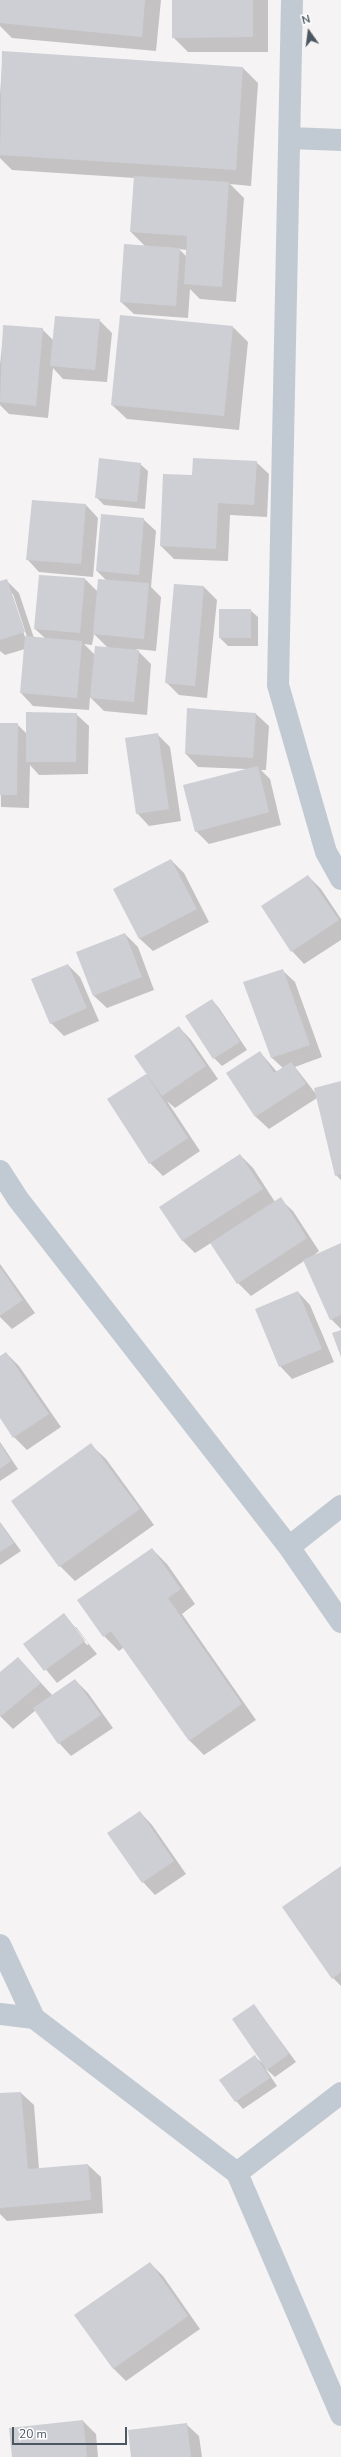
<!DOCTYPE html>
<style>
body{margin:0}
#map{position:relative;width:341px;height:2457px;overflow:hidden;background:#f5f3f3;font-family:"Nunito Sans",sans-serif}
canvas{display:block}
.north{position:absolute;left:289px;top:12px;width:40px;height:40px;-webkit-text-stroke:3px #fff;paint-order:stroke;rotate:346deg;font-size:11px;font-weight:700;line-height:16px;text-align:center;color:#4a5661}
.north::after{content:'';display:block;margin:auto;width:14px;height:18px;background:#4a5661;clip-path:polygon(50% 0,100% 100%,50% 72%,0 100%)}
.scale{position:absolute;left:12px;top:2427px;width:115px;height:18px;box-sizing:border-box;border:2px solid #4a5661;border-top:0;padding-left:5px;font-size:12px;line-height:14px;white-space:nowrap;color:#4a5661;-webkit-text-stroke:3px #fff;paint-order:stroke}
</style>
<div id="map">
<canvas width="341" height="2457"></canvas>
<div class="north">N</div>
<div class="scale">20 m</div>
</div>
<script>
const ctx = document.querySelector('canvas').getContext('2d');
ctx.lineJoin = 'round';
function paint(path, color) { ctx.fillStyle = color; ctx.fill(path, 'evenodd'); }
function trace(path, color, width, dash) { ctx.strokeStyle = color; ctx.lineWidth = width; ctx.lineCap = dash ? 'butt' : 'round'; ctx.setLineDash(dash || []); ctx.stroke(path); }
paint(new Path2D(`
 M 0,0 L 161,0 L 156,51 L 12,38 L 0,26 Z
 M 173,0 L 268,0 L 268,52 L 188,52 L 173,37 Z
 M 3,52 L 243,68 L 258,83 L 251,186 L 230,184 L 244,198 L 236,302 L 200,299 L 190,289 L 188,318 L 134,314 L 121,302 L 146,247 L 131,232 L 135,178 L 12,170 L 0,158 L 0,95 ZM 179,249 L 187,250 L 186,256 Z
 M 99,320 L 112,333 L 107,382 L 63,379 L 53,368 L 48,418 L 9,414 L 0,405 L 0,365 L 4,326 L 42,329 L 53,340 Z
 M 233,327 L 248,342 L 239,430 L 127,419 L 112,405 Z
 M 256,462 L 269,474 L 267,517 L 230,515 L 228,561 L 174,559 L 161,546 L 193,476 Z
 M 140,464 L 148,471 L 145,509 L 104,505 L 96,497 Z
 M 86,505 L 98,518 L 93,577 L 39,572 L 27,559 Z
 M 143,519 L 156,531 L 151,587 L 161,597 L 156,651 L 136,649 L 151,664 L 147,715 L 104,711 L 90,697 L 89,710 L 33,706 L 21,693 L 25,649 L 5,655 L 0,651 L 0,582 L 6,580 L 19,593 L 34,638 L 46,639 L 35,629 L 40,576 L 85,579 L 98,592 L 107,581 L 97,571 ZM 11,594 L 13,594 L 27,637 L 25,637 ZM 94,634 L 109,649 L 95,655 L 84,644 L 92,645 Z
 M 175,585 L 204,587 L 217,600 L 207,698 L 179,695 L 166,682 Z
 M 250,610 L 258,617 L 258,646 L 228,646 L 220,638 Z
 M 76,714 L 89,726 L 88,774 L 39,775 L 30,765 L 29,808 L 1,807 L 0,724 L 17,724 L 27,734 Z
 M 256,714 L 269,726 L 266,770 L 261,770 L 270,779 L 281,825 L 209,844 L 196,831 L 246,769 L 198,767 L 186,754 Z
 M 157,734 L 170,747 L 181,821 L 149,826 L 137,813 Z
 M 171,860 L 184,873 L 209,922 L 153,951 L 140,939 L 114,890 Z
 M 308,876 L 321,889 L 341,919 L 341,940 L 304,964 L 292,951 Z
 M 125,934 L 138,947 L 154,990 L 107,1008 L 94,996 Z
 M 68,965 L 80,977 L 99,1021 L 64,1036 L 51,1023 Z
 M 282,970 L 295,982 L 322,1057 L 295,1067 L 316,1094 L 341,1082 L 341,1180 L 336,1175 L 317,1098 L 269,1129 L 256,1117 L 227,1073 L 260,1052 L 277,1072 L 283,1068 L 272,1058 L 245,983 Z
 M 212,1000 L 219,1008 L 247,1050 L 222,1066 L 214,1058 Z
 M 179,1027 L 191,1040 L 218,1079 L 175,1108 L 167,1101 L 200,1151 L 163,1176 L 150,1163 L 108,1100 L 148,1074 Z
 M 240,1155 L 253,1168 L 275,1202 L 280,1199 L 293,1211 L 319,1251 L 312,1257 L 341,1244 L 341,1329 L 331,1319 L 304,1261 L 251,1296 L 238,1283 L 211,1243 L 195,1253 L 182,1240 Z
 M 0,1264 L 35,1313 L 12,1329 L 0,1317 Z
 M 298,1292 L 310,1305 L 334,1362 L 292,1379 L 280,1366 Z
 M 6,1353 L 19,1366 L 61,1427 L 27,1450 L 14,1437 L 0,1417 L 0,1357 Z
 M 0,1442 L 18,1469 L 0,1481 Z
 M 91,1445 L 106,1459 L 154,1525 L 75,1581 L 60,1566 L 13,1502 Z
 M 0,1522 L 21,1551 L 0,1565 Z
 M 152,1549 L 167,1564 L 195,1604 L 182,1614 L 256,1720 L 204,1755 L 190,1741 L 124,1647 L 119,1651 L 104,1636 Z
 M 64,1614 L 97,1654 L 57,1683 L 25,1644 ZM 73,1627 L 76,1627 L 89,1644 L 87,1645 Z
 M 18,1658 L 53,1696 L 75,1680 L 88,1693 L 113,1728 L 71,1756 L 59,1743 L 36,1710 L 13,1729 L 0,1716 L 0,1673 Z
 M 140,1812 L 152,1825 L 186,1874 L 155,1895 L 143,1882 Z
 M 341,1867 L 341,1986 L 333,1978 Z
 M 254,2005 L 296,2062 L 275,2077 L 265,2068 L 277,2086 L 243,2109 L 236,2101 L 254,2056 L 265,2065 Z
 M 21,2093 L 34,2105 L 39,2169 L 88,2165 L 101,2177 L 103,2213 L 7,2221 L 0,2214 L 0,2094 Z
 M 150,2263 L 163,2276 L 200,2329 L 126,2381 L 113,2368 Z
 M 83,2421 L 96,2434 L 98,2457 L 13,2457 Z
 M 186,2424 L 199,2436 L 202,2457 L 132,2457 Z`), '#0003');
paint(new Path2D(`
 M 0,0 L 145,0 L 142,37 L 0,23 Z
 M 172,0 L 253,0 L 253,37 L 172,38 Z
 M 2,51 L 243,67 L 236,170 L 0,155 Z
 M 134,176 L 229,182 L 222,287 L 184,284 L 187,236 L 130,232 Z
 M 124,244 L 180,248 L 176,306 L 120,302 Z
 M 120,315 L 233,326 L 224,416 L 111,405 Z
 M 55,316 L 100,319 L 95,370 L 50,366 Z
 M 3,325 L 43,328 L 36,406 L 0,402 Z
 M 99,458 L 141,463 L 137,502 L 95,498 Z
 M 193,458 L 257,461 L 254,505 L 218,503 L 216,549 L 160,546 L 163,474 L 192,475 Z
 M 32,500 L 86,504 L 81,564 L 26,560 Z
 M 101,514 L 144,518 L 139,575 L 96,571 Z
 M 39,575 L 85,578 L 80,633 L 34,629 Z
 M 7,579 L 25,632 L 0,640 L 0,581 Z
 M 98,579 L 149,583 L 144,639 L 93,634 Z
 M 174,584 L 204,586 L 195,686 L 165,683 Z
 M 219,609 L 251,609 L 251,638 L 219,638 Z
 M 25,636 L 82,641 L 77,698 L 20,693 Z
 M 95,646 L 139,650 L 134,702 L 90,698 Z
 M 187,708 L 256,713 L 253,758 L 185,754 Z
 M 26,712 L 77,713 L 76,762 L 26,762 Z
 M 0,723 L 18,723 L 17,795 L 0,795 Z
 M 158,733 L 169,809 L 136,814 L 125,738 Z
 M 258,766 L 269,812 L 195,832 L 183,785 Z
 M 171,859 L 197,909 L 139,939 L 113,889 Z
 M 308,875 L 339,920 L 291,952 L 261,906 Z
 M 125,933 L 142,977 L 93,996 L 76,952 Z
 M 68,964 L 87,1008 L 50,1024 L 31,979 Z
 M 283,969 L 310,1045 L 271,1058 L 243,982 Z
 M 212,999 L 240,1042 L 213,1059 L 185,1016 Z
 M 179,1026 L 206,1066 L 162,1096 L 134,1056 Z
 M 260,1051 L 274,1073 L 291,1062 L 306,1084 L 255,1117 L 226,1073 Z
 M 146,1074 L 188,1138 L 149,1164 L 107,1099 Z
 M 341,1081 L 341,1174 L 335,1176 L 314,1088 Z
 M 240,1154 L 263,1189 L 182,1241 L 159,1207 Z
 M 281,1197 L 307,1238 L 237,1284 L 210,1243 Z
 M 341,1243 L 341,1315 L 330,1320 L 303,1260 Z
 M 0,1267 L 23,1300 L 0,1316 Z
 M 298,1291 L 322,1349 L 279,1367 L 255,1309 Z
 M 341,1330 L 341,1357 L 332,1333 Z
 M 6,1352 L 49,1414 L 13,1438 L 0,1418 L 0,1356 Z
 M 91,1443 L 140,1509 L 59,1567 L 11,1501 Z
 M 0,1444 L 11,1461 L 0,1469 Z
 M 0,1523 L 14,1543 L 0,1552 Z
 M 152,1548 L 181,1589 L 168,1598 L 242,1704 L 189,1741 L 111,1631 L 103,1637 L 77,1600 Z
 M 64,1613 L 85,1641 L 44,1671 L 23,1644 Z
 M 18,1657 L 41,1683 L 0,1717 L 0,1672 Z
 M 75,1679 L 101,1715 L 58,1744 L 33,1708 Z
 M 140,1811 L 174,1861 L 142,1883 L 107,1833 Z
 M 341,1866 L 341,1972 L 332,1979 L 282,1907 Z
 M 254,2004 L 289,2054 L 267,2070 L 232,2019 Z
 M 255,2055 L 270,2078 L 235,2102 L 219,2080 Z
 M 21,2092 L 28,2169 L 88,2164 L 91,2200 L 0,2208 L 0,2093 Z
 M 150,2262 L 188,2316 L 113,2369 L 74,2315 Z
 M 83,2420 L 87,2457 L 12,2457 L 9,2428 Z
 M 187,2423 L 191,2457 L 131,2457 L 128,2430 Z`), '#cdcfd5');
trace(new Path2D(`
 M 292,0 L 278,685 L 326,852 L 341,879
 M 290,138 L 341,140
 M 0,1171 L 18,1199 L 289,1547 L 341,1622
 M 289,1547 L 341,1506
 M 0,1945 L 34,2018
 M 0,2014 L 34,2018 L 237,2173 L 341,2415
 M 237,2173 L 341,2093`), '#c1cad2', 22);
</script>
